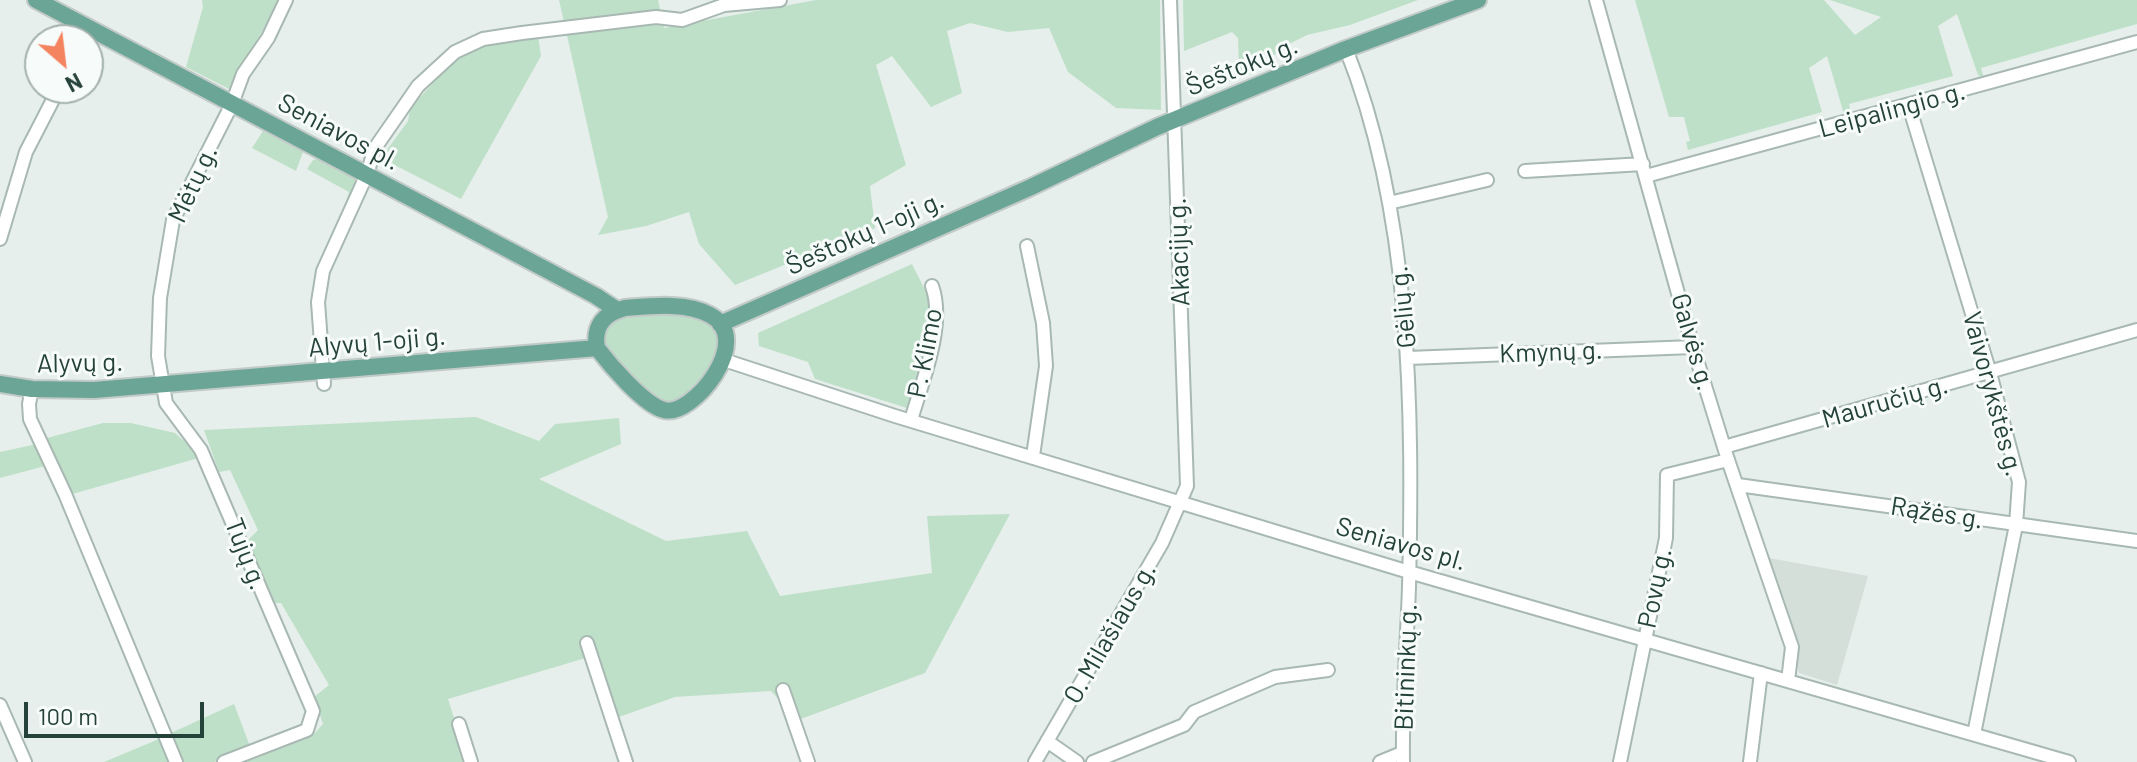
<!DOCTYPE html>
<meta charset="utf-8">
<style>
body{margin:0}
#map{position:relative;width:2137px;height:762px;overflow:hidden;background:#e6efeb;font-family:Barlow,sans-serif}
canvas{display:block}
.north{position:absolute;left:24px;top:24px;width:80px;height:80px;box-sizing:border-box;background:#f7fbf9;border:2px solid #a3b1ad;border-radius:50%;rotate:152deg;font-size:22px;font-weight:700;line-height:32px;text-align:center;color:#24423a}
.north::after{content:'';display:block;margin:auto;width:28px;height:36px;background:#f4845f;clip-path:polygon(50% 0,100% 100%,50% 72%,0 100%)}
.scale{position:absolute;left:24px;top:702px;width:180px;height:36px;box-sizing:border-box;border:4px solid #24423a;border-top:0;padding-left:10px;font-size:24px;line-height:28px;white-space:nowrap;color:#24423a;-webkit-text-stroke:6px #f7fbf9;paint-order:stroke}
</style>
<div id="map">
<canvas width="2137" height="762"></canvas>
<div class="north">N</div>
<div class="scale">100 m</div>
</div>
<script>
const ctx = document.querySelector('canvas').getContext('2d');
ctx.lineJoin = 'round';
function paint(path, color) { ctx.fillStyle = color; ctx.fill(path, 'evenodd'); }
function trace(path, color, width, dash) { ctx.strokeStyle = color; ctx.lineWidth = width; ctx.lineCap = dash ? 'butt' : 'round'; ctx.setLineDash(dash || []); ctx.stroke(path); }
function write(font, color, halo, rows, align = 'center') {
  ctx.font = font + ' Barlow,sans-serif'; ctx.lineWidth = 6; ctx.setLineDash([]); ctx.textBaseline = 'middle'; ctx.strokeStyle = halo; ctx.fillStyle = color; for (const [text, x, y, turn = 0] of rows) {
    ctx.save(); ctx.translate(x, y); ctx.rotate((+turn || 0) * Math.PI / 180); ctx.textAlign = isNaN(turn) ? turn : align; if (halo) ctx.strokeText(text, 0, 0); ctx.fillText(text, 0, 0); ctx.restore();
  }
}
paint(new Path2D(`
 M 1769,558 L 1868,576 L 1837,685 L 1799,673 Z`), '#d4dfda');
paint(new Path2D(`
 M 202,0 L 280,0 L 229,89 L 186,67 L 203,7 Z
 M 559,0 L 658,0 L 664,28 L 816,0 L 1160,0 L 1161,110 L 1116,108 L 1068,72 L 1049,28 L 1008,32 L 970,23 L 947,31 L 962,93 L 931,107 L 892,56 L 876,65 L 906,165 L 870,186 L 875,228 L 735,285 L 699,244 L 689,212 L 646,226 L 598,235 L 608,217 Z
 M 1183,0 L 1418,0 L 1350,25 L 1307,35 L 1285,46 L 1255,72 L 1192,95 L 1188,94 L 1186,82 L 1239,68 L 1238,38 L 1232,32 L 1184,51 Z
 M 1635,0 L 1824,0 L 1855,35 L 1881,17 L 1830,0 L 2137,0 L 2137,24 L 1981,68 L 1984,78 L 1978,75 L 1957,14 L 1938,26 L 1953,76 L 1849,104 L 1851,115 L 1846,115 L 1843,111 L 1827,56 L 1809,68 L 1822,112 L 1688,150 L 1686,142 L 1690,141 L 1684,117 L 1669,117 Z
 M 538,35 L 541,56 L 461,199 L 381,158 L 408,121 L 410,108 L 459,55 L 479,45 Z
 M 263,131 L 303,152 L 296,171 L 252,148 Z
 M 317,159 L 358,181 L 347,206 L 344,208 L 349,192 L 307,169 L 313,160 Z
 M 912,264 C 918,277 927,290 929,304 C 932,329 914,382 907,408 L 815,379 L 808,362 L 759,346 L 758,333 Z
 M 690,314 L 698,315 L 716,328 L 720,347 L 711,368 L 679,400 L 668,403 L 649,398 L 608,351 C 587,304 665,314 690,314 Z
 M 476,417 L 539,441 L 555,424 L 619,418 L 621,444 L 539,479 L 666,541 L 747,531 L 780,596 L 932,573 L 927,516 L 1010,514 L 925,673 L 798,720 L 771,691 L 675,697 L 616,718 L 599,654 L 448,699 L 468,762 L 246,762 L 313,735 L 323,724 L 314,697 L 329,685 L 281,603 L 272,603 L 246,542 L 258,530 L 230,470 L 219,472 L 204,430 Z
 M 103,423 L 131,423 L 175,433 L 202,457 L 69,495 L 47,438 Z
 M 37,444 L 45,466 L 0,478 L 0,452 Z
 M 234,704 L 251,749 L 214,762 L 181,762 L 169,734 Z
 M 159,739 L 169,762 L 104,762 Z`), '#bfe0c8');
const minor = new Path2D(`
 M 1596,0 L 1693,347 L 1728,460 L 1792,647 L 1788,681
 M 1346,49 C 1412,214 1413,411 1409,587 C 1407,645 1402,704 1403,762
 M 1909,106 L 1990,373 L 2019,482 L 2016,525 L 1974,734
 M 1525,171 L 1643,164
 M 1646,176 L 2137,42
 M 1389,203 L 1487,180
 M 0,239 L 26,152 L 59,88
 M 1027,246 L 1043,323 L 1046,366 L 1033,456
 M 1408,358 L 1693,347
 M 724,360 L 895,416 L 1409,572 L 2069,762
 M 324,384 L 318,302 L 323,271 L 367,174 L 375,148 L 418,86 L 455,52 L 483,39 L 522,33 L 656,17 L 682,20 L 724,5 L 780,0
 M 32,389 L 29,404 L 30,419 L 65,494 L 176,762
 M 911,420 C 922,382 946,325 932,286
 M 1724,447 L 2137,330
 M 1738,485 L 2137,541
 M 587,643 L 626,762
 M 783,690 L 808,762
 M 0,705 L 25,762
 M 459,724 L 471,762
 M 1047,741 L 1077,762
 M 224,762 L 307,730 L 313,711 L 201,450 L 166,403 L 158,356 L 160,298 L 173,220 L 232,104 L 243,74 L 268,38 L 286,0
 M 1035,762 L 1162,543 L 1187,486 L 1170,0
 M 1093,762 L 1184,725 L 1194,712 L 1275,677 L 1328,670
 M 1380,762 L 1402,753
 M 1620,762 L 1666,538 L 1667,475 L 1728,460
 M 1750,762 L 1761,673`);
const major = new Path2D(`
 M 36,0 L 596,296 L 617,310
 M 625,308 C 651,306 687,302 710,315 C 756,339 692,418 664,410 C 644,405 610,365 597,348 C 593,325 605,313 625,308 Z
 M 720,324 L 1029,188 L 1157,127 L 1346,49 L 1478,0
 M 0,384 L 32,389 L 94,390 L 597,348`);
trace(minor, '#a8b8b2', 16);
trace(major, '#c2cac8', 20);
trace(minor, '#fff', 12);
trace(major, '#6aa596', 16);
write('26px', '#24423a', '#f7fbf9', [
 ["Šeštokų g.",1242,66,-22],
 ["Leipalingio g.",1892,110,-15],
 ["Seniavos pl.",339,132,28],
 ["Mėtų g.",193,184,-65],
 ["Šeštokų 1-oji g.",865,233,-24],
 ["Akacijų g.",1179,252,-92],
 ["Gėlių g.",1403,307,-96],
 ["Alyvų 1-oji g.",377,342,-5],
 ["Galvės g.",1693,342,74],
 ["Kmynų g.",1551,352,-2],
 ["P. Klimo",925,353,-79],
 ["Alyvų g.",80,363,-1],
 ["Vaivorykštės g.",1993,394,75],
 ["Mauručių g.",1885,402,-16],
 ["Rąžės g.",1937,513,9],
 ["Seniavos pl.",1401,544,16],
 ["Tujų g.",246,554,69],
 ["Povų g.",1655,588,-78],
 ["O. Milašiaus g.",1110,633,-60],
 ["Bitininkų g.",1406,667,-88]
]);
</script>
